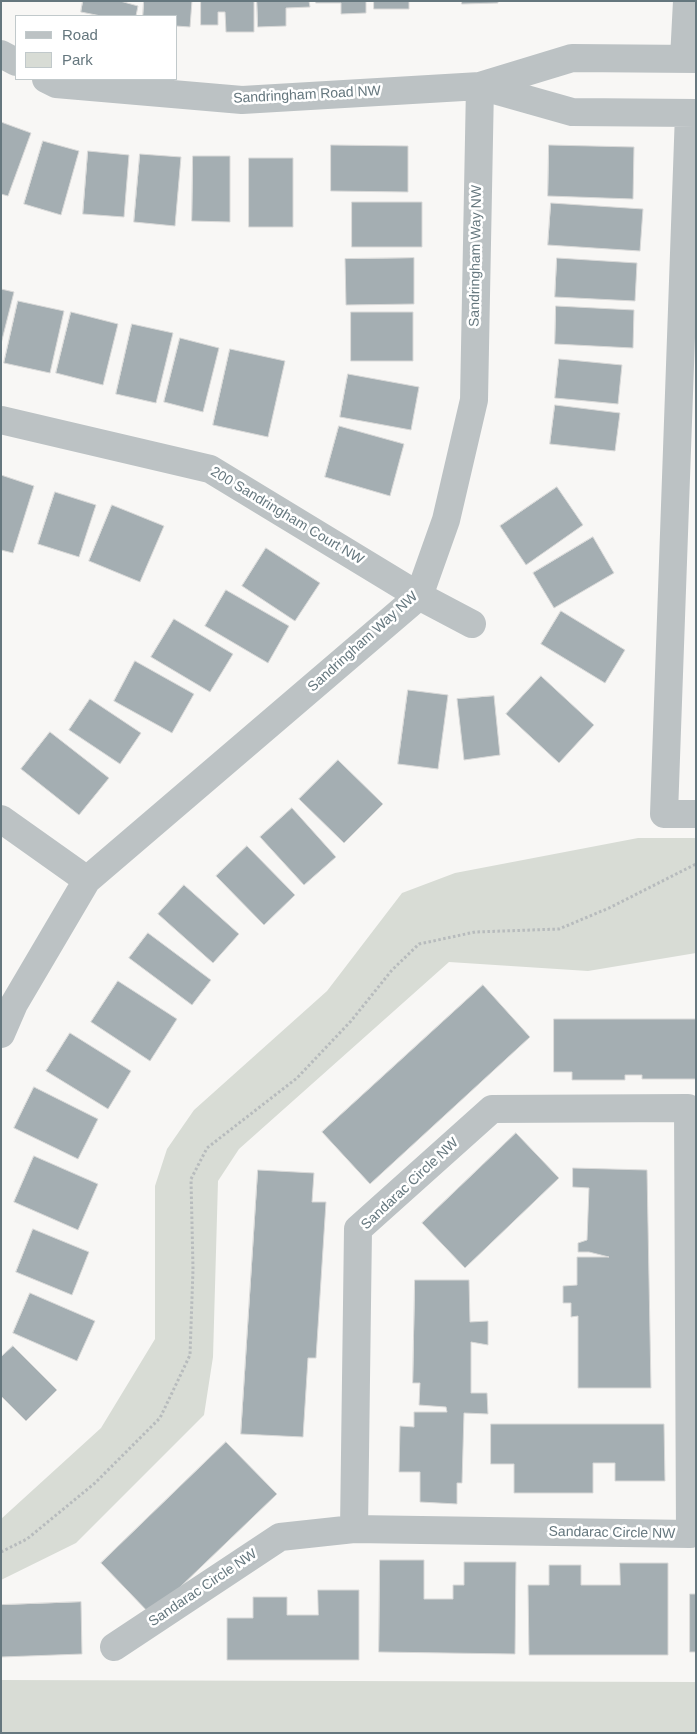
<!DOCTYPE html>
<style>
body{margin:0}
#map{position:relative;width:697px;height:1734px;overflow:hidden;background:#f8f7f5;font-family:Helvetica,sans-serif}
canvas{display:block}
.frame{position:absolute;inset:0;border:2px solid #65777e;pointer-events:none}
.legend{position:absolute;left:15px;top:15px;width:162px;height:65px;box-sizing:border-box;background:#fff;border:1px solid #c1c9cb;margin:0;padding:6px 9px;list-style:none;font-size:15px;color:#65777e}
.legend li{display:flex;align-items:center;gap:10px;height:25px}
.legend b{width:25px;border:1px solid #c1c9cb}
</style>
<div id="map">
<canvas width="697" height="1734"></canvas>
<div class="frame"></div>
<ul class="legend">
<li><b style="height:6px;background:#bcc2c4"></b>Road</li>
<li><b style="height:14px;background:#d8dcd5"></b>Park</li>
</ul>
</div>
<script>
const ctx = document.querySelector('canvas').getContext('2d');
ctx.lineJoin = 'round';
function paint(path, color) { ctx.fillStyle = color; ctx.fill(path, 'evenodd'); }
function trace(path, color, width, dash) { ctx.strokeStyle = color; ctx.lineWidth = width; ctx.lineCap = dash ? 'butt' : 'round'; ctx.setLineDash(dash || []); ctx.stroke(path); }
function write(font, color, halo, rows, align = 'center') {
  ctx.font = font + ' Helvetica,sans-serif'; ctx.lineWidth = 5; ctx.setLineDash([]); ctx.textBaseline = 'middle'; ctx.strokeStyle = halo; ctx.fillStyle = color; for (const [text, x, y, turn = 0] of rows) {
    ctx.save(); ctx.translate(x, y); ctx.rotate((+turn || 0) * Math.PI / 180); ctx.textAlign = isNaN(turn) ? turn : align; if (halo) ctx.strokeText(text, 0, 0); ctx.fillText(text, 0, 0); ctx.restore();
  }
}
paint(new Path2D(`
 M 638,838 L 696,838 L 696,953 L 588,971 L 449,962 L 239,1149 L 218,1181 L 213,1357 L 204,1415 L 76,1543 L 1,1580 L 1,1519 L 101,1428 L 155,1339 L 155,1186 L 167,1149 L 194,1110 L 327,991 L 402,893 L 455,873 Z
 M 1,1680 L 696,1682 L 696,1733 L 1,1733 Z`), '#d8dcd5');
const building = new Path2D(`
 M 83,1 L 120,1 L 138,6 L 136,16 L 101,16 L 81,12 Z
 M 144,1 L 192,1 L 190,27 L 176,26 L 176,16 L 143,16 Z
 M 201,1 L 254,1 L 254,32 L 226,32 L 225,12 L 218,12 L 218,25 L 201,25 Z
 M 257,1 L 309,1 L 310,7 L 286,8 L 286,26 L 258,27 Z
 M 316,1 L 366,1 L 366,13 L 341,14 L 341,3 L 316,3 Z
 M 374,1 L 409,1 L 409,9 L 374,9 Z
 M 462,1 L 498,1 L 498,3 L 462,4 Z
 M 1,122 L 31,133 L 8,196 L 1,194 Z
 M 43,141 L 79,151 L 61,215 L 24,204 Z
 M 331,145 L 408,146 L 408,192 L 331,191 Z
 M 549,145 L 634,147 L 633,199 L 548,196 Z
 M 88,151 L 129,155 L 124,217 L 83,214 Z
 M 140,154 L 181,157 L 175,226 L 134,222 Z
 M 193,156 L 230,156 L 230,222 L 192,221 Z
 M 249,158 L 293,158 L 293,227 L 249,227 Z
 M 352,202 L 422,202 L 422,247 L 352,247 Z
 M 551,203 L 643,209 L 640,251 L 548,245 Z
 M 414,258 L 414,304 L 346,305 L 345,259 Z
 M 557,258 L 637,263 L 635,301 L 555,297 Z
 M 1,289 L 14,292 L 1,344 Z
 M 18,301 L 64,311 L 50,373 L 4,363 Z
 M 556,306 L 634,310 L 633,348 L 555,344 Z
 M 71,312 L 118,324 L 103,385 L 56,373 Z
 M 351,312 L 413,312 L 413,361 L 351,361 Z
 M 132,324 L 173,333 L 156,403 L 116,394 Z
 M 180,338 L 219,348 L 203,412 L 164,402 Z
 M 230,349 L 285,361 L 268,437 L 213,425 Z
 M 559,359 L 622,365 L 618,404 L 555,398 Z
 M 348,374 L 419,387 L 411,430 L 340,417 Z
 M 555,405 L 620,413 L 615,451 L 550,444 Z
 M 339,426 L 404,444 L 390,496 L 325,477 Z
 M 1,475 L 34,486 L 13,553 L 1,550 Z
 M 557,487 L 583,525 L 526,565 L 500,526 Z
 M 55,492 L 96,505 L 79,557 L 38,544 Z
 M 112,505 L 164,526 L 140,582 L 89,561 Z
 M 593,537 L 614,573 L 554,608 L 533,573 Z
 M 266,548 L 320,583 L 295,621 L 242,586 Z
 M 226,590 L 289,626 L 268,663 L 205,626 Z
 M 561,611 L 625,650 L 605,683 L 541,644 Z
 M 174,619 L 233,654 L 210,692 L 151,657 Z
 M 135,661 L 194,694 L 172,733 L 114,701 Z
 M 541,676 L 594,725 L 559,763 L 506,714 Z
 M 408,690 L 448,695 L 438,769 L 398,764 Z
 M 494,696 L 500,755 L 464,760 L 457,699 Z
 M 90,699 L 141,733 L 120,764 L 69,730 Z
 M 50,732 L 109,778 L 79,815 L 21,769 Z
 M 338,760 L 383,804 L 344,843 L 299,799 Z
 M 292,808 L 336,857 L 304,885 L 260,837 Z
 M 247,846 L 295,895 L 264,925 L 216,876 Z
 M 184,885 L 239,934 L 213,963 L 158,914 Z
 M 148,933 L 211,980 L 192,1005 L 129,958 Z
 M 118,981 L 177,1019 L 150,1061 L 91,1022 Z
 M 483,985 L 530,1037 L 370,1184 L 322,1132 Z
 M 554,1019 L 696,1019 L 696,1079 L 642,1079 L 642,1075 L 625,1075 L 625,1080 L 572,1080 L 572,1072 L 554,1072 Z
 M 70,1033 L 131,1071 L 108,1109 L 46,1071 Z
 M 34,1087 L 98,1119 L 78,1159 L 14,1128 Z
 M 516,1133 L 559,1178 L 465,1268 L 422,1223 Z
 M 34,1156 L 98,1184 L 78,1230 L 14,1202 Z
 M 573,1168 L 647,1170 L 651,1388 L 578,1388 L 578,1316 L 571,1317 L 571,1303 L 563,1303 L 563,1286 L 577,1285 L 577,1257 L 609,1257 L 589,1252 L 578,1252 L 578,1243 L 587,1240 L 589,1188 L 573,1187 Z
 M 258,1170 L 314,1173 L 312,1202 L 326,1202 L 316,1358 L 308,1358 L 303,1437 L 241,1434 Z
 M 33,1229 L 89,1252 L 72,1295 L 16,1272 Z
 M 415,1280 L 469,1280 L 470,1322 L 488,1321 L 488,1345 L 471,1342 L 471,1393 L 487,1393 L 488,1414 L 464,1413 L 462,1483 L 457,1483 L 457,1504 L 420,1502 L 420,1472 L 399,1472 L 400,1426 L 414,1427 L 414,1412 L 447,1412 L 446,1407 L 419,1405 L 420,1383 L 413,1383 Z
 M 30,1293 L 95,1321 L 77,1361 L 13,1333 Z
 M 13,1346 L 57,1390 L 26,1421 L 1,1396 L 1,1357 Z
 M 491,1424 L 664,1424 L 665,1481 L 615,1481 L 615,1463 L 593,1463 L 593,1493 L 514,1493 L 514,1464 L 491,1464 Z
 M 226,1442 L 277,1494 L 151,1615 L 101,1563 Z
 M 380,1560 L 424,1560 L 424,1599 L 453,1599 L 453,1585 L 464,1585 L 464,1562 L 516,1562 L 515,1654 L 379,1652 Z
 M 620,1563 L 668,1563 L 668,1655 L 529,1655 L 528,1585 L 549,1585 L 549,1565 L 581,1565 L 581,1585 L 620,1585 Z
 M 318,1590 L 359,1590 L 359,1660 L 227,1660 L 227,1618 L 253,1618 L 253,1597 L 287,1597 L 287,1615 L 318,1615 Z
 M 690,1594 L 696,1594 L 696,1652 L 690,1652 Z
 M 81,1602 L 82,1654 L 1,1657 L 1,1605 Z`);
paint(building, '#a4aeb2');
trace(building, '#d9d9d8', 1);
trace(new Path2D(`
 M 1,1552 L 27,1539 L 95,1483 L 160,1418 L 190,1355 L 193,1269 L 191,1179 L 207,1148 L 297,1078 L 351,1021 L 392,970 L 419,944 L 475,932 L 559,929 L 609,908 L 696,864`), '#b7bbbd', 3, [2.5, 2.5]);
trace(new Path2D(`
 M 1,54 L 16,62
 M 684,59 L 687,1
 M 46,79 L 56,84 L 242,100 L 480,86 L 572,58 L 696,59
 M 480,86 L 572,112 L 696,113
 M 689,113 L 664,814 L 696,814
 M 1,420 L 210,469 L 419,596 L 472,624
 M 1,819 L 87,880
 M 1,1034 L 14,1004 L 87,880 L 419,596 L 446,520 L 474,400 L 480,86
 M 114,1647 L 280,1537 L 354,1529 L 690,1534 L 688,1108 L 492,1109 L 358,1229 L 354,1529`), '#bcc2c4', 28);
write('14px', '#65777e', '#fff', [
 ["Sandringham Road NW",307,95,-3],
 ["Sandringham Way NW",476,256,-89],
 ["200 Sandringham Court NW",287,516,31],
 ["Sandringham Way NW",363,642,-42],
 ["Sandarac Circle NW",410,1184,-43],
 ["Sandarac Circle NW",612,1533,1],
 ["Sandarac Circle NW",203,1588,-34]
]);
</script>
